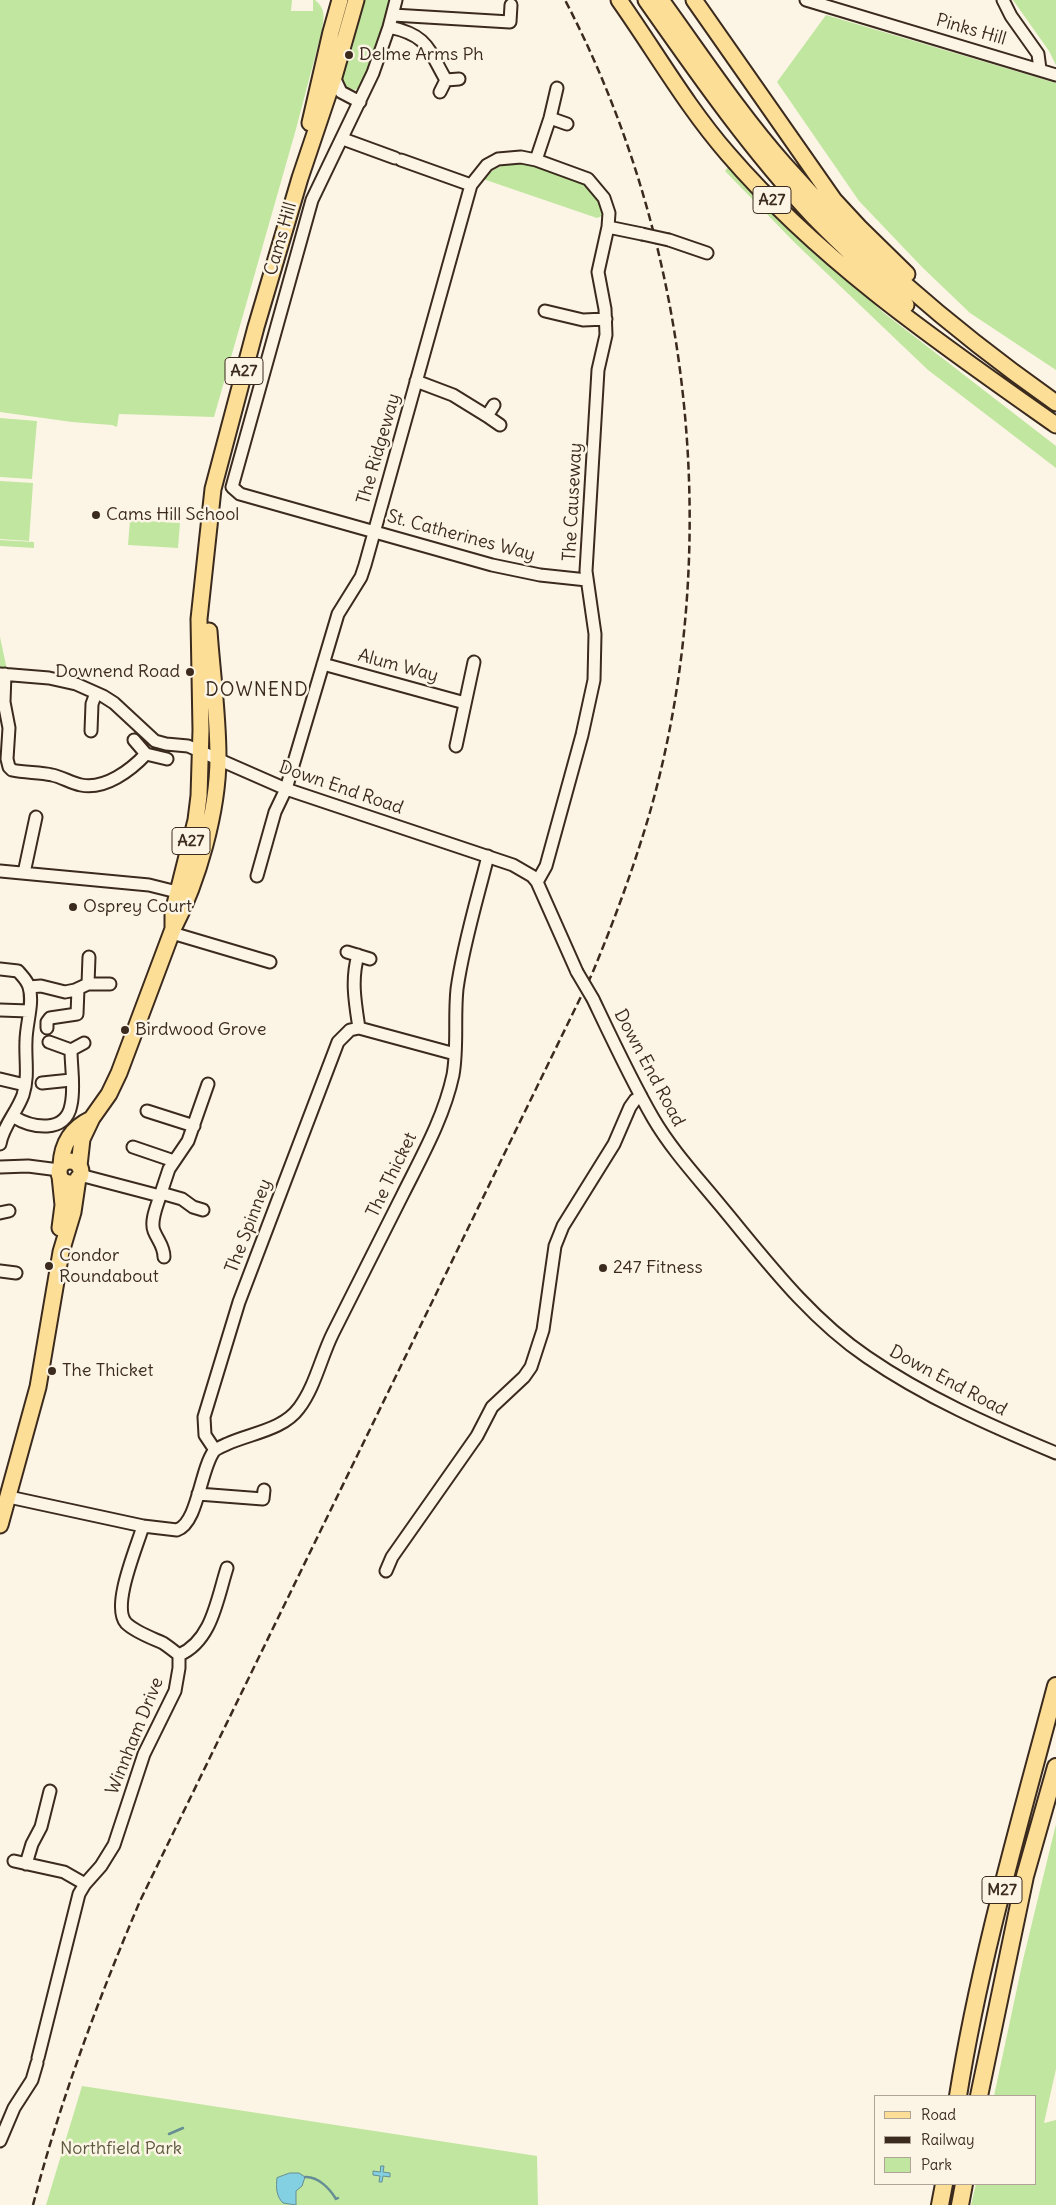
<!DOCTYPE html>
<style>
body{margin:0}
#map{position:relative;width:1056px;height:2205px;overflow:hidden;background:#fcf5e5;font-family:Delius,sans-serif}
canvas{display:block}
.legend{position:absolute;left:874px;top:2095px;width:162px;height:90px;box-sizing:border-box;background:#fcf5e5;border:1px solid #afa495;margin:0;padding:6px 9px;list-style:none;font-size:15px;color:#3b2a1e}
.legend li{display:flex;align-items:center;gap:10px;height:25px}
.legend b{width:25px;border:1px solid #afa495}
</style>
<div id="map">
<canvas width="1056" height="2205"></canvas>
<ul class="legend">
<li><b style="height:6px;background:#fdde96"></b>Road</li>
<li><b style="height:6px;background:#3b2a1e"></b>Railway</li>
<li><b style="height:14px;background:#c0e6a0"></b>Park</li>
</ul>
</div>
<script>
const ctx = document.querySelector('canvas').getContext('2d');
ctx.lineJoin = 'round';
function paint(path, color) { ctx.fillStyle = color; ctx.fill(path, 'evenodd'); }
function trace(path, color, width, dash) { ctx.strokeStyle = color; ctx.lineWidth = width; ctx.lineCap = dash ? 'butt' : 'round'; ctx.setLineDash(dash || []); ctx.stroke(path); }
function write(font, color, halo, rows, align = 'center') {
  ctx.font = font + ' Delius,sans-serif'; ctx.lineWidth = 5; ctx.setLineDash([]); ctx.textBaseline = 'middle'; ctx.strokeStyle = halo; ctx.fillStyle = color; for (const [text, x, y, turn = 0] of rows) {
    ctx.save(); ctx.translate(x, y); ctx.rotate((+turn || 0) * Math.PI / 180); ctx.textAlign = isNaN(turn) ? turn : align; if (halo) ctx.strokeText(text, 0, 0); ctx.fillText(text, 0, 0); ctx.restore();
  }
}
paint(new Path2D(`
 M 0,0 L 292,0 L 291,11 L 313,11 L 313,0 L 315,0 C 326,9 324,17 322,30 L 296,129 L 214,417 L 119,414 L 117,427 L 112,425 L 72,422 L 0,412 Z
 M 361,0 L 390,0 L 383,28 L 363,84 C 359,92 351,90 344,87 L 340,75 L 349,59 L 354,42 L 353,27 Z
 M 1013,0 L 1056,0 L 1056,65 L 1049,51 Z
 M 826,15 L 1056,83 L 1056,370 L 970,313 L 922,267 L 859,201 L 777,82 Z
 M 525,162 C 537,166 577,176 586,181 C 596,188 603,204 602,216 L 597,218 L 483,179 C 496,166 506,163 525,162 Z
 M 728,167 L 884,313 L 1056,446 L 1056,468 L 928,370 L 795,243 L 725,171 Z
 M 0,418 L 37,421 L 32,479 L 0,477 Z
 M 0,481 L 33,483 L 29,541 L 0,539 Z
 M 130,520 L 180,523 L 178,548 L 128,545 Z
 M 0,540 L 34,542 L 34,548 L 0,546 Z
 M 0,637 L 7,670 L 0,670 Z
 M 1056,1824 L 1056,2069 L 1044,2123 L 1056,2120 L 1056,2205 L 971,2205 L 976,2184 L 1035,2184 L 1035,2096 L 994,2096 L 1023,1960 Z
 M 82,2086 L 537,2156 L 538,2205 L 46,2205 Z`), '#c0e6a0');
const water = new Path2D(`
 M 381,2166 L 384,2166 L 383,2172 L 390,2173 L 390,2177 L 383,2176 L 382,2182 L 379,2182 L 380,2176 L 373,2175 L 373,2171 L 380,2172 Z
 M 290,2173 L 299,2173 L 305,2177 L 302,2186 L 296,2191 L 296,2205 L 283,2203 C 276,2196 276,2187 277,2178 Z`);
paint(water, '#83d0e3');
trace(water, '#668e94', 1);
trace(new Path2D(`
 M 169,2134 L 183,2128
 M 305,2177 C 318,2176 330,2189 336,2199 L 338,2198`), '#668e94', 2.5);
const minor = new Path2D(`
 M 396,0 L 389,27 L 373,73 L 312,200 L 232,487 L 240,494 L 492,565 L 540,575 L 587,580
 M 806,0 L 1056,75
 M 1003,0 L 1011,16 L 1038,54 L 1040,69
 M 393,15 L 510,22 L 511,5
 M 389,27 C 428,35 428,49 446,80 L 440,92
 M 334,77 L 341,92 L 360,102
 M 446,80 L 459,79
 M 550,118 L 567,124
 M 343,139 L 395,158
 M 401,160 L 471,185
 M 536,160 L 550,118 L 557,88
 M 608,227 L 642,234
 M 669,240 L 707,253
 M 545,311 L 583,320 L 606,319
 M 416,381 L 453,395 L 487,416 L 494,405
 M 487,416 L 500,425
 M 323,664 L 465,703
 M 0,674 L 49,678 L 76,684 L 103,696 L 114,703 L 155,741 L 166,744 L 188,746 L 286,789 L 513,865 L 532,876 L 537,882 L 577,972
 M 5,674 L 4,702 L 9,728 L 7,759 L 9,767 L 12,770 C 25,773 39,772 52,775 C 62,777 71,783 81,785 C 105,790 131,770 146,754
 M 91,731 L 92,704 L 96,693
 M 134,740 L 146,754 L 167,759
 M 456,746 L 474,662
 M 0,871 L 149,885 L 177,892
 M 24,873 L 36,817
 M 257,876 L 275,812 L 286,789 L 338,614 L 361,577 L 365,565 L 471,185 L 487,165 L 498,159 L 521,157 L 536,160 L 588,179 L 604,198 L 609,213 L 608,227 L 598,272 L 605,309 L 606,335 L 598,370 L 586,571 L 595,634 L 594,680 L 582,735 L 546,866 L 537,882
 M 172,933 L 270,962
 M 347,952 L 370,959
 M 0,969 L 18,971 C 22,976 27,980 29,987 C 34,1003 26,1024 26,1041 C 25,1060 29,1076 23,1095 C 17,1112 3,1126 0,1144
 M 88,984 L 89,957
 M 29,987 L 41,986 L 65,992 L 75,990 L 88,984 L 110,984
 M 593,999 C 612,1039 631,1080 653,1118 C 671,1149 697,1177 720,1205 C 765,1259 808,1317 867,1357 C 925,1397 991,1426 1056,1453
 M 0,1010 L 29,1011
 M 47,1028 L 47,1022 L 50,1018 L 77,1014 L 78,989
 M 359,1028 L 455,1054
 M 49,1042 L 71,1050 L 84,1043
 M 0,1079 L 25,1085
 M 42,1083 L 71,1080
 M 147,1111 L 194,1126
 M 14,1117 C 32,1128 66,1134 71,1105 C 75,1088 71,1068 71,1050
 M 133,1147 L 174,1161
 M 0,1167 L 28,1166 L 59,1170
 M 80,1175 L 160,1196 L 169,1169 L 188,1141 L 208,1084
 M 161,1193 L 182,1199 L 193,1207 L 203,1210
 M 160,1196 C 157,1206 150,1221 154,1231 C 158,1241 164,1246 164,1257
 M 0,1213 L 9,1211
 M 0,1271 L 16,1273
 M 215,1450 L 205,1435 L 204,1417 L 239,1302 L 338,1042 L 350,1030 L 359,1028 C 355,1002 351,980 358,955
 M 198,1494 L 263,1499 L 264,1490
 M 9,1497 L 143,1526 L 177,1530 C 198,1523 200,1470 214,1451 C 217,1448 223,1446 227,1444 C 251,1433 283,1430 299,1408 C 315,1387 321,1357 333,1333 C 356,1287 380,1240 403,1194 C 422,1156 444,1117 453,1075 C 458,1047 454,1018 457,989 C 463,945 477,900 488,856
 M 386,1571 L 392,1557 L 477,1436 L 492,1407 L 524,1377 L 531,1367 L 543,1330 L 555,1246 L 563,1226 L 614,1144 L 630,1107 L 635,1100 L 641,1096
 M 179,1655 C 212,1641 217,1599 227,1568
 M 14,1861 L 64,1872 L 85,1884
 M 26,1864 L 32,1844 L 41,1827 L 50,1791
 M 38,2058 L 79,1894 L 85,1884 L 101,1866 L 114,1845 L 144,1754 L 175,1691 L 179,1668 L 179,1655 C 174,1651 169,1647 163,1643 C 152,1638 135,1632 126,1623 C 111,1606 137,1547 143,1526
 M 0,2141 L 14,2108 L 32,2080 L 37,2063`);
const major = new Path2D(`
 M 619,0 C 655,51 687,107 728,154 C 821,262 941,344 1056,425
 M 646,0 C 698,74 751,150 813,216 C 843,247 875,276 906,305
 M 661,0 C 701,55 739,113 784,164 C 864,255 957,333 1056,403
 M 694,0 L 834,200 L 859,227 L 907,274
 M 310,123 L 331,32 L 340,0
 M 173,929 L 173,912 L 196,820 L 199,796 L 201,730 L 199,619 L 213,489 L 256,327 L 300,178 L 334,77 L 356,0
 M59 1172a11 11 0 1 1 22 0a11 11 0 1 1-22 0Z
 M 61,1165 C 62,1144 72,1128 91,1119
 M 79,1166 L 82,1139 L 92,1118 L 109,1094 L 119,1073 L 173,929 C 198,881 218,811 218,757 C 218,715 212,673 209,631
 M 60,1176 L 63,1205 L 60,1228
 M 0,1525 L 38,1387 L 61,1252 L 73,1212 L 78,1178`);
const highway = new Path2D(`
 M 958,2096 C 980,1958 1020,1822 1056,1686
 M 979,2096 L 1025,1876 L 1056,1767
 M 940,2205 L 944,2184
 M 960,2205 L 964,2184`);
trace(minor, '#3b2a1e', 15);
trace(major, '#3b2a1e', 19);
trace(highway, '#3b2a1e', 20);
trace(minor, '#fcf5e5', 11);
trace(major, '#fdde96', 15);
trace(highway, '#fdde96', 16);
trace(new Path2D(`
 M 33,2205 C 60,2101 98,2000 140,1901 L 592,974 C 614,921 634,867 650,812 C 725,547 692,243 565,0`), '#3b2a1e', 2.5, [8, 4]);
const minorBridge = new Path2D(`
 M 642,234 L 669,240
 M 577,972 L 593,999`);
trace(minorBridge, '#3b2a1e', 15, []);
trace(minorBridge, '#fcf5e5', 11);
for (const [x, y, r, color] of [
 [349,55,5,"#3b2a1e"],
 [96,515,5,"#3b2a1e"],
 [190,672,5,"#3b2a1e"],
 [73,907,5,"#3b2a1e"],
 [125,1030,5,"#3b2a1e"],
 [49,1266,5,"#3b2a1e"],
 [603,1268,5,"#3b2a1e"],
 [52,1371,5,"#3b2a1e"]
]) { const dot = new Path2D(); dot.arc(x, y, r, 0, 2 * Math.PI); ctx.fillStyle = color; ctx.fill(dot); trace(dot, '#fcf5e5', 2); }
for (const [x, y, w] of [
 [772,200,38],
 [244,371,38],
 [191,841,38],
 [1002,1890,40]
]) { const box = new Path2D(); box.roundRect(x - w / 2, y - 13.5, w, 27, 4); ctx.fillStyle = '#fcf5e5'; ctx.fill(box); trace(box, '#3b2a1e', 1); }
write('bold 16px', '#3b2a1e', null, [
 ["A27",772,200],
 ["A27",244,371],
 ["A27",191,841],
 ["M27",1002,1890]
]);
write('18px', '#3b2a1e', '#fcf5e5', [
 ["Pinks Hill",971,30,16],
 ["Cams Hill",281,239,-74],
 ["The Ridgeway",379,449,-74],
 ["The Causeway",573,502,-87],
 ["St. Catherines Way",461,536,15],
 ["Alum Way",398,666,15],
 ["Down End Road",341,788,19],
 ["Down End Road",649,1068,62],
 ["The Thicket",392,1175,-64],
 ["The Spinney",249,1226,-69],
 ["Down End Road",948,1381,28],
 ["Winnham Drive",135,1736,-68]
]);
write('18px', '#3b2a1e', '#fcf5e5', [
 ["Delme Arms Ph",359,55],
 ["Cams Hill School",106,515],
 ["Downend Road",180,672,"right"],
 ["Osprey Court",83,907],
 ["Birdwood Grove",135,1030],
 ["Condor",59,1256],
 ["Roundabout",59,1277],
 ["247 Fitness",613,1268],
 ["The Thicket",62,1371]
], 'left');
write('18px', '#5c593e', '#fcf5e5', [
 ["Northfield Park",121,2149]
]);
ctx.letterSpacing = '1px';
write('19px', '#3b2a1e', '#fcf5e5', [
 ["DOWNEND",257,691]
]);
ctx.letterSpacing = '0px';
</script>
